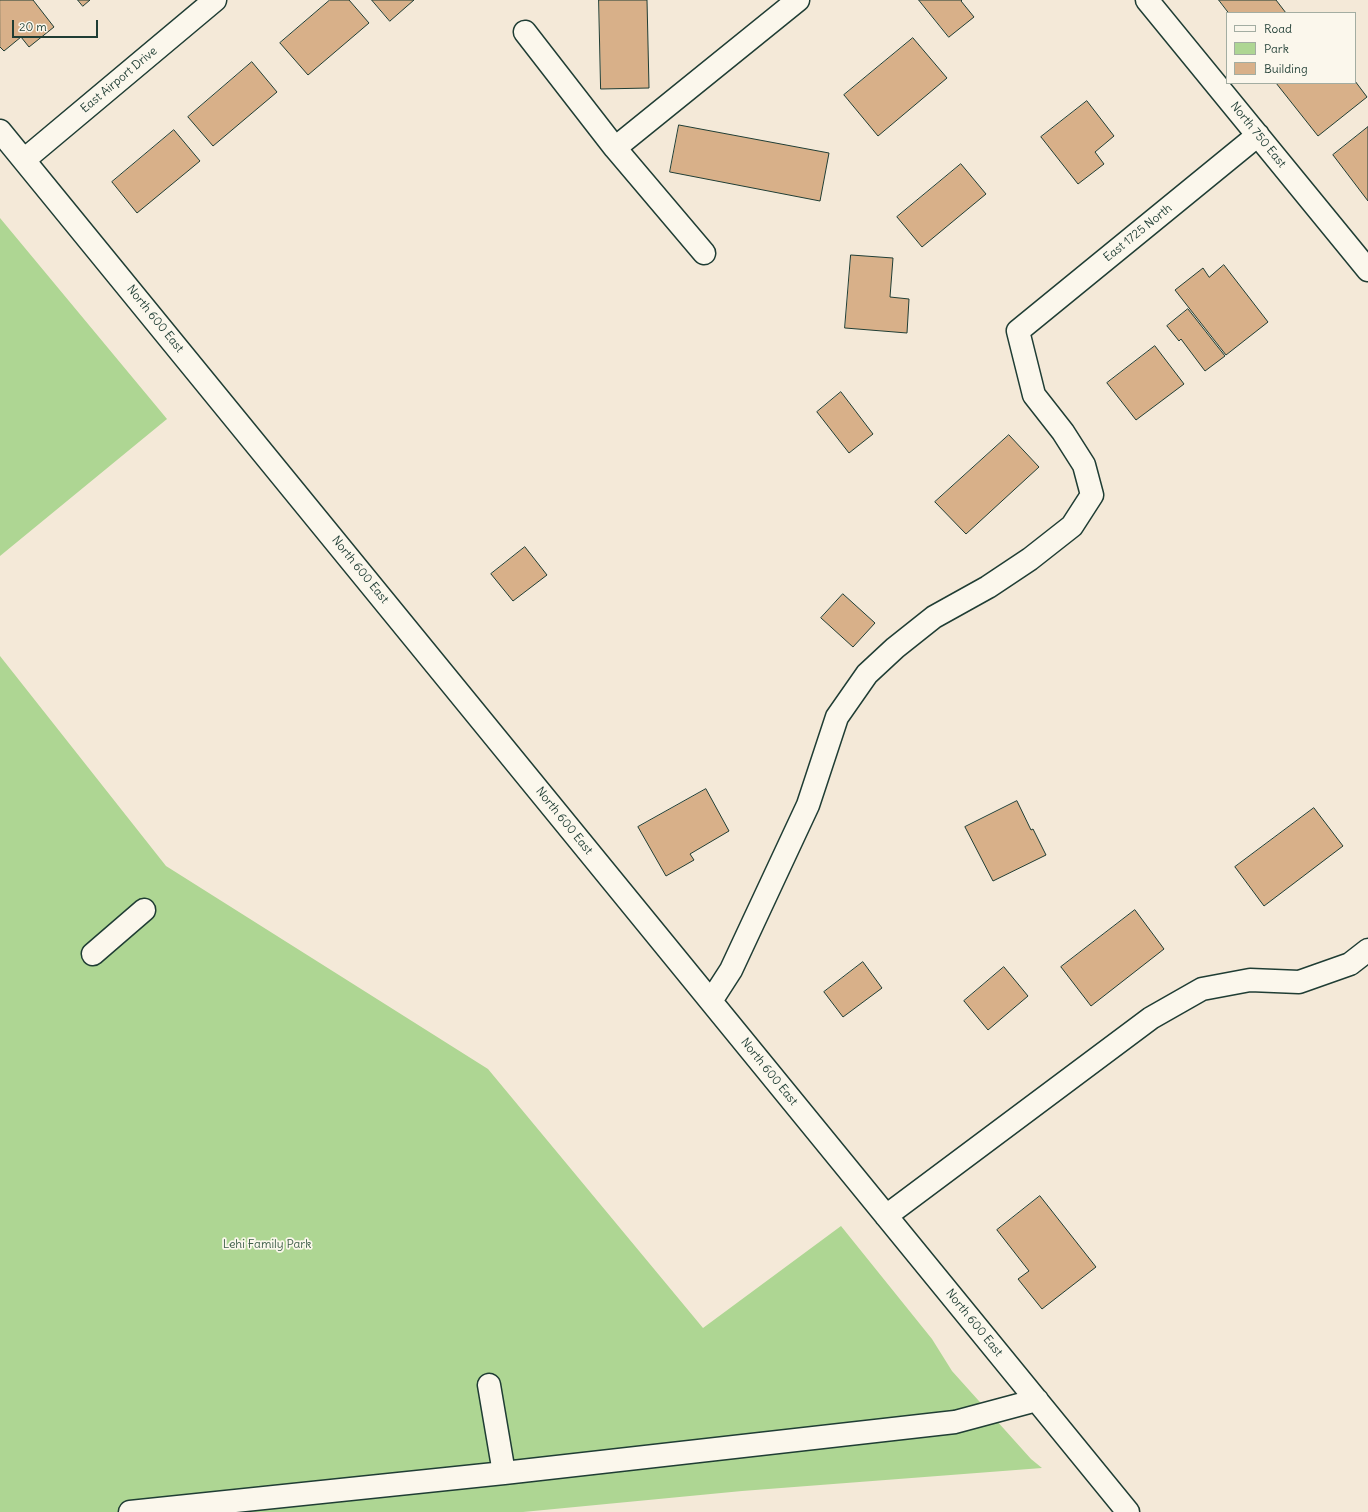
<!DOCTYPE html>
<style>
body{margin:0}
#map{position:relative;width:1368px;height:1512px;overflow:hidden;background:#f4e9d8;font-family:Delius,sans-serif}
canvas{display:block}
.legend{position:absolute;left:1226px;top:12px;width:130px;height:72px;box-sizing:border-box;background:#fbf7ec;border:1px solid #a3ada2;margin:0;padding:5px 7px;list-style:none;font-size:12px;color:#1f3d34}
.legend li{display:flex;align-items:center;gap:8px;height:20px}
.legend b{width:20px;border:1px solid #a3ada2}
.scale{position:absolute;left:12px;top:20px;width:86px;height:18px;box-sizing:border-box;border:2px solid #1f3d34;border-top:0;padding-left:5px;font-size:12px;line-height:14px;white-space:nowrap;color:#1f3d34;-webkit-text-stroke:3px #fbf7ec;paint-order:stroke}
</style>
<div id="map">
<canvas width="1368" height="1512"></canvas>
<ul class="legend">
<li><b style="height:5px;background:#fbf7ec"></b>Road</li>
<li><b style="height:11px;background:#aed693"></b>Park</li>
<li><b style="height:11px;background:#d8b089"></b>Building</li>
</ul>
<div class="scale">20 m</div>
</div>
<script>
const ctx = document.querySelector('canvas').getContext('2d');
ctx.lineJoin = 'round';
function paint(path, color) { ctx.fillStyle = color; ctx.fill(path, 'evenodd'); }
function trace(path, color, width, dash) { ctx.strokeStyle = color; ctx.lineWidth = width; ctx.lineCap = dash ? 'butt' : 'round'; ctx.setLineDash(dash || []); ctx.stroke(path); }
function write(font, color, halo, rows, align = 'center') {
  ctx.font = font + ' Delius,sans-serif'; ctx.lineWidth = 3.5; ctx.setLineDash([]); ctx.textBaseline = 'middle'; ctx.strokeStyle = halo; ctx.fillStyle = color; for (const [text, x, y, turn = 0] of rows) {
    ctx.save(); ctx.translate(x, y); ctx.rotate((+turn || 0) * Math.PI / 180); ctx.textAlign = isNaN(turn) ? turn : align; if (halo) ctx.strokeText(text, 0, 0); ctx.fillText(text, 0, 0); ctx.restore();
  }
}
paint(new Path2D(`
 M 0,218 L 167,419 L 0,556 Z
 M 0,656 L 166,866 L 488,1069 L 703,1328 L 841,1226 L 932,1339 L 952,1371 L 1031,1459 L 1042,1468 L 742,1491 L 523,1512 L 0,1512 Z`), '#aed693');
const building = new Path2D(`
 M 0,0 L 33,0 L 54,27 L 29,47 L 21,37 L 4,51 L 0,47 Z
 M 78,0 L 90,0 L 83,6 Z
 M 330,0 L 349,0 L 369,23 L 308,75 L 280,43 Z
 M 372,0 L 414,0 L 390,21 Z
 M 599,0 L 647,0 L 649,88 L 601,89 Z
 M 919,0 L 962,0 L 961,1 L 974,17 L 949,37 Z
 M 1219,0 L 1276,0 L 1286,13 L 1229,13 Z
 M 913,38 L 947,78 L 878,136 L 844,95 Z
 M 252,62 L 277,92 L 213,146 L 188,117 Z
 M 1355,81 L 1367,97 L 1318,136 L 1276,83 L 1355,83 Z
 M 1087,101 L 1114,136 L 1095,152 L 1104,164 L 1078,184 L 1041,137 Z
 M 679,125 L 829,153 L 820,201 L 670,172 Z
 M 1368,127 L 1368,201 L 1333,155 Z
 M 174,130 L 200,161 L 137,213 L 112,182 Z
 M 961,164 L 986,194 L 922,247 L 897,217 Z
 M 851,255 L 893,258 L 890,297 L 909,299 L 907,333 L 845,328 Z
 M 1224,265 L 1268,322 L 1226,355 L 1175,290 L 1203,268 L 1209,277 Z
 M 1188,309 L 1225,356 L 1205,371 L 1181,339 L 1179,341 L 1167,326 Z
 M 1155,346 L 1184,384 L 1136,420 L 1107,383 Z
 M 841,392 L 873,434 L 849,453 L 817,412 Z
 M 1009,435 L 1039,467 L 966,534 L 935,502 Z
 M 525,547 L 547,575 L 513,601 L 491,574 Z
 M 843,594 L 875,623 L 853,647 L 821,618 Z
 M 706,789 L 729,831 L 690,854 L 694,860 L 666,876 L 638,827 Z
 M 1017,801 L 1031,830 L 1033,829 L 1046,855 L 993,881 L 965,827 Z
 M 1314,808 L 1343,846 L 1264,906 L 1235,867 Z
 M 1135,910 L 1164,949 L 1091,1006 L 1061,967 Z
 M 863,962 L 882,988 L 843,1017 L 824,992 Z
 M 1004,967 L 1028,996 L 988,1030 L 964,1001 Z
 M 1040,1196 L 1096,1267 L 1042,1309 L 1018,1279 L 1029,1271 L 997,1230 Z`);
paint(building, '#d8b089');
trace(building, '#1f3d34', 1);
const minor = new Path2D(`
 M 1147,0 L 1368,270
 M 525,32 L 615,148 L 798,0
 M 0,131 L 1128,1512
 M 615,148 L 704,253
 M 24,160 L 215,0
 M 93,954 L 144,910
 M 711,1001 L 731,970 L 808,805 L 837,717 L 867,674 L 895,648 L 934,617 L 988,587 L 1030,559 L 1072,526 L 1092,495 L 1084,465 L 1063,432 L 1034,395 L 1018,331 L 1258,135
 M 886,1216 L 1151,1018 L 1202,989 L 1250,980 L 1299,982 L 1350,964 L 1368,950
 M 489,1385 L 504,1473 L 955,1422 L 1037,1400
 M 130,1512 L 504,1473`);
trace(minor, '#1f3d34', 25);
trace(minor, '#fbf7ec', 22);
write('12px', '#1f3d34', '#fbf7ec', [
 ["East Airport Drive",119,80,-40],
 ["North 750 East",1258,135,51],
 ["East 1725 North",1138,233,-39],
 ["North 600 East",155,319,51],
 ["North 600 East",360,570,51],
 ["North 600 East",564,821,51],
 ["North 600 East",769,1072,51],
 ["North 600 East",974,1323,51]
]);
write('12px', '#3c5c47', '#fbf7ec', [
 ["Lehi Family Park",267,1245]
]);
</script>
